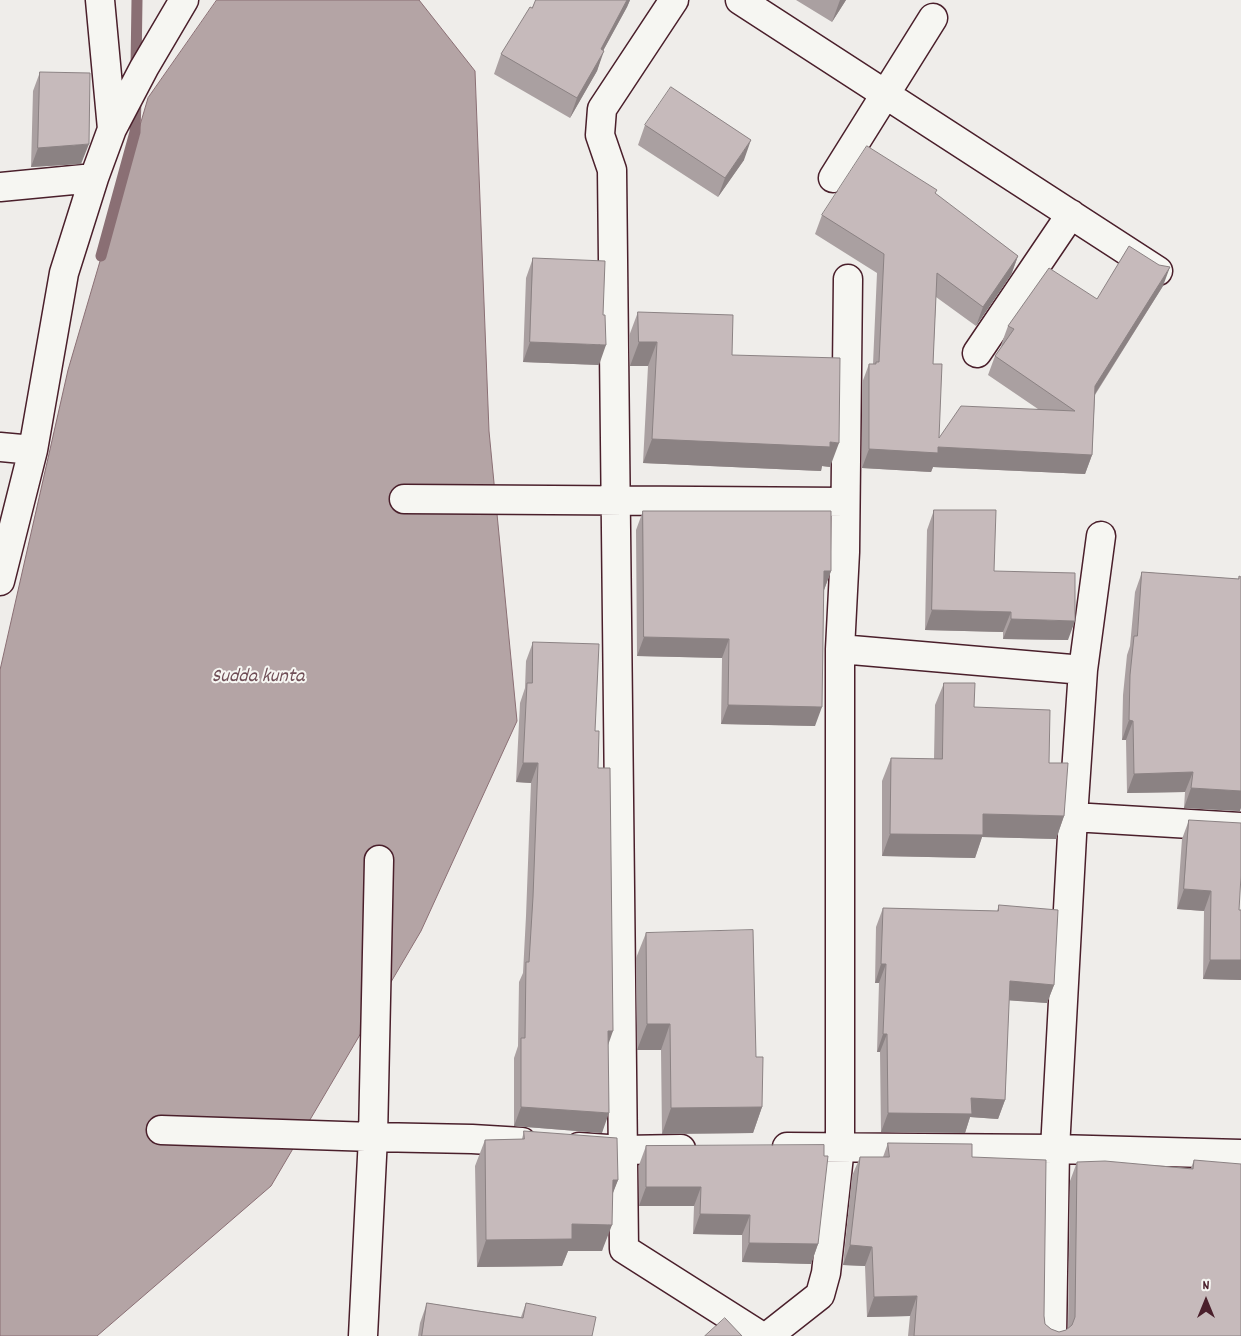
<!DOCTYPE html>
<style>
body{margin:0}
#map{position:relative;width:1241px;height:1336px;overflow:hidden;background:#efedea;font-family:Dekko,sans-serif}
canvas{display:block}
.north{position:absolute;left:1181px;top:1276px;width:50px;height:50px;-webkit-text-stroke:4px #f6f6f2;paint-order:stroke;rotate:0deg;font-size:14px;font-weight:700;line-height:20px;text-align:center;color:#4a1f2b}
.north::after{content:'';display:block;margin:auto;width:18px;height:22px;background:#4a1f2b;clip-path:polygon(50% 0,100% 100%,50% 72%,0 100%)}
</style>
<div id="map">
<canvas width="1241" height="1336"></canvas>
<div class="north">N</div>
</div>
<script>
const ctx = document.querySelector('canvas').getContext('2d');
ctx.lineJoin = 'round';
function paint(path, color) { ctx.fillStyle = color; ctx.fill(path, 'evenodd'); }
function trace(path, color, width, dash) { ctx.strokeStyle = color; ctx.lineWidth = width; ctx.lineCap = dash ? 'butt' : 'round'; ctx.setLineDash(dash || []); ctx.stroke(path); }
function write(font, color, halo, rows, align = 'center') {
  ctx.font = font + ' Dekko,sans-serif'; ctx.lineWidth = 4; ctx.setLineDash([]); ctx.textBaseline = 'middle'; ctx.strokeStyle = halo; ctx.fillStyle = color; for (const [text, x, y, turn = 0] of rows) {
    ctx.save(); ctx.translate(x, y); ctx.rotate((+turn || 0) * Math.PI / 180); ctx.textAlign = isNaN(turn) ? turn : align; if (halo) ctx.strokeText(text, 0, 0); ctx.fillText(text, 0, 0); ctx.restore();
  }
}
const water = new Path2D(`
 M 217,0 L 419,0 L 475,71 L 489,431 L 517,721 L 421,931 L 271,1186 L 97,1336 L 0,1336 L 0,670 L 68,370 L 148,98 Z`);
paint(water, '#b4a4a5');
trace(water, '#8a6f74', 1);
trace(new Path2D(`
 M 136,68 L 137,0
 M 101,256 L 135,132 L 136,99`), '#8a6f74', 11);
const minor = new Path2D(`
 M 100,0 L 112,129
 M 674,0 L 602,109 L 600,135 L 612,170 L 624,1249 L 761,1336
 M 740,0 L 1158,271
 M 833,178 L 933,18
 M 0,187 L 94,178 L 112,129 L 144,68 L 184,0
 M 977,353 L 1071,214
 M 0,447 L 33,450
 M 404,499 L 845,502
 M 0,581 L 33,450 L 64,273 L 94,178
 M 840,649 L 1083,670
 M 1073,817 L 1241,827
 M 161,1130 L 373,1137 L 379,860
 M 579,1147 L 622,1150 L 681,1149
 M 787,1147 L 1055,1149 L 1073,817 L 1083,670 L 1101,536
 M 363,1336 L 373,1137 L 472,1139 L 522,1142
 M 768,1336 L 820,1295 L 826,1273 L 840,1147 L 840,649 L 845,552 L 848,279
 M 1052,1336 L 1055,1149 L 1241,1154`);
trace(minor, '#4a1f2b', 31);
trace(minor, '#f6f6f2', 28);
paint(new Path2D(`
 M 536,0 L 630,0 L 627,7 L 603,51 L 597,71 L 570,118 L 494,74 L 501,54 L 532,8 Z
 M 796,0 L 846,0 L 832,22 Z
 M 40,72 L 81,164 L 31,167 L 33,91 Z
 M 645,125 L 744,160 L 718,197 L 638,145 Z
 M 935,194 L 1018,256 L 1011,275 L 976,326 L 936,297 L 933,364 L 939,438 L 1038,409 L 988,375 L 995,356 L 1002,346 L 1001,345 L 1008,326 L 1097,299 L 1163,286 L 1095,395 L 1092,455 L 1085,474 L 933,467 L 931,472 L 862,468 L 862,383 L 869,364 L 873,364 L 877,273 L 815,234 L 822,215 Z
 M 533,258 L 599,365 L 523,362 L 526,278 Z
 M 638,312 L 732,355 L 830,467 L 822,466 L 821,471 L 643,463 L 648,366 L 630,366 L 629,336 Z
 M 934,510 L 994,571 L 1068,640 L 1003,639 L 1003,632 L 925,630 L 927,530 Z
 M 643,511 L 831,571 L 824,590 L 815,726 L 721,724 L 722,658 L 637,656 L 636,530 Z
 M 1142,572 L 1238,579 L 1239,576 L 1240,811 L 1184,808 L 1185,792 L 1127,793 L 1126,740 L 1122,740 L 1123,695 L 1127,655 L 1130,646 L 1135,592 Z
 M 533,642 L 595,731 L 598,768 L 608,1045 L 602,1133 L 514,1126 L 514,1058 L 518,1046 L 519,982 L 523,973 L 526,916 L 531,783 L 516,782 L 520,703 L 525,688 L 526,661 Z
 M 944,683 L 974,707 L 1049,763 L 1064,816 L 1056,839 L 982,837 L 975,858 L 882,856 L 882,781 L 891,758 L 934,759 L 935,705 Z
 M 1189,820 L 1239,910 L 1241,910 L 1241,980 L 1203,979 L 1204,911 L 1177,909 L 1182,839 Z
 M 999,905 L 1054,985 L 1047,1003 L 1009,1000 L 1005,1100 L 998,1119 L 970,1117 L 965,1133 L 881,1132 L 880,1052 L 877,1052 L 879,983 L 875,983 L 876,927 L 883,908 L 997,911 Z
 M 646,933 L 756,1057 L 762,1107 L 753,1133 L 662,1134 L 661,1050 L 637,1050 L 636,958 Z
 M 524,1131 L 618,1180 L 613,1192 L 602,1251 L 568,1251 L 562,1266 L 477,1267 L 475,1166 L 485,1140 L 522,1139 Z
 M 888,1143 L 972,1157 L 1044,1316 L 1045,1324 L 1051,1329 L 1059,1332 L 1066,1330 L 1068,1329 L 1070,1181 L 1077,1162 L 1191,1168 L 1194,1160 L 1241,1336 L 908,1336 L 910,1316 L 867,1317 L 865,1266 L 843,1265 L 852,1176 L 860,1157 L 883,1157 Z
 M 646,1146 L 818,1244 L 811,1264 L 742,1262 L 742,1235 L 693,1234 L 694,1206 L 639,1206 L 639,1165 Z
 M 427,1303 L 521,1317 L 526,1303 L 592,1336 L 418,1336 L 420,1323 Z`), '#aaa0a1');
paint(new Path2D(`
 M 627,0 L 630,0 L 627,7 L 593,69 L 601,49 Z
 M 840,0 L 846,0 L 832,22 Z
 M 604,51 L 597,71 L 570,118 L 577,98 Z
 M 751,140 L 744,160 L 718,197 L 725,178 Z
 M 89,144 L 81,164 L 31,167 L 38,148 Z
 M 1018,256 L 1011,275 L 976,326 L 983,307 Z
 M 1170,267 L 1163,286 L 1088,405 L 1095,386 Z
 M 530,342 L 606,345 L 599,365 L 523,362 Z
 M 639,342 L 657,342 L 648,366 L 630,366 Z
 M 652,439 L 830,442 L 839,443 L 830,467 L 822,466 L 821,471 L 643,463 Z
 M 938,447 L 1092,455 L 1085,474 L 933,467 L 931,472 L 862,468 L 869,449 Z
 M 824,571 L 831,571 L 824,590 Z
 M 932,610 L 1011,612 L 1003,632 L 925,630 Z
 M 1011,619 L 1075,621 L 1068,640 L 1003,639 Z
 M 644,637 L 729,639 L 722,658 L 637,656 Z
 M 728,705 L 822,707 L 815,726 L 721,724 Z
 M 1129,720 L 1133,721 L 1126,740 L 1122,740 Z
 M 523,763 L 538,763 L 531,783 L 516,782 Z
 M 1193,772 L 1185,792 L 1127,793 L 1134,774 Z
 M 1191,788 L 1241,791 L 1241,808 L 1240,811 L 1184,808 Z
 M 983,814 L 1064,816 L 1056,839 L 982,837 L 975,858 L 882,856 L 890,834 Z
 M 1184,889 L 1211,891 L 1204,911 L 1177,909 Z
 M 1210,960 L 1241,960 L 1241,980 L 1203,979 Z
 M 881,964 L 886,964 L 879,983 L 875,983 Z
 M 1010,981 L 1054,985 L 1047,1003 L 1003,1000 Z
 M 647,1024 L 670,1024 L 661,1050 L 637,1050 Z
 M 608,1031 L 613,1031 L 606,1051 Z
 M 883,1034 L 887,1034 L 880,1052 L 877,1052 Z
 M 971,1098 L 1005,1100 L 998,1119 L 970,1117 L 965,1133 L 881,1132 L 888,1113 Z
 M 521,1107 L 609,1113 L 602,1133 L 514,1126 Z
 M 762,1107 L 753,1133 L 662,1134 L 671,1108 Z
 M 613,1180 L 618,1180 L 608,1206 Z
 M 646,1187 L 701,1187 L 694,1206 L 639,1206 Z
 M 700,1214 L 750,1215 L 742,1235 L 693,1234 Z
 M 572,1224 L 612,1225 L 602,1251 L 568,1251 L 562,1266 L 477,1267 L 486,1240 Z
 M 749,1243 L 818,1244 L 811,1264 L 742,1262 Z
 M 850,1245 L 872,1247 L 865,1266 L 843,1265 Z
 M 917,1296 L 910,1316 L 867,1317 L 874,1297 Z`), '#8b8283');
const building = new Path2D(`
 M 536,0 L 627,0 L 601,49 L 604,51 L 577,98 L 501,54 L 530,7 L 532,8 Z
 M 40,72 L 90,73 L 89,144 L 38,148 Z
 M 671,87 L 751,140 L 725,178 L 645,125 Z
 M 867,146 L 937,190 L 935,193 L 1018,256 L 983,307 L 937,273 L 933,364 L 942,364 L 939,438 L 961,406 L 1075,411 L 995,356 L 1014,329 L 1008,326 L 1049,268 L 1097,299 L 1129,246 L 1159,265 L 1170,267 L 1095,386 L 1092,455 L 938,447 L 938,453 L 869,449 L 869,364 L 876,364 L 876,362 L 879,362 L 884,254 L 822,215 Z
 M 533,258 L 605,261 L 603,315 L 605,315 L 606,345 L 530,342 Z
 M 638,312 L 733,315 L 732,355 L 840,358 L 839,443 L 830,442 L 830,447 L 652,439 L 657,342 L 639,342 Z
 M 934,510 L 996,510 L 994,571 L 1075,573 L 1075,621 L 1011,619 L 1011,612 L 932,610 Z
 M 643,511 L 831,511 L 831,571 L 824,571 L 822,707 L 728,705 L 729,639 L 644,637 Z
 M 1142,572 L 1239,579 L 1239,576 L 1241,577 L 1241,791 L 1191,788 L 1193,772 L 1134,774 L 1133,721 L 1129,720 L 1130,675 L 1134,636 L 1137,636 Z
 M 533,642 L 599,644 L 595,731 L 599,731 L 598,768 L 610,768 L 613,1031 L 608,1031 L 609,1113 L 521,1107 L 521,1038 L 525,1038 L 526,962 L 529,962 L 533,897 L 538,763 L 523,763 L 527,683 L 532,683 Z
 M 944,683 L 975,683 L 974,707 L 1050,710 L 1049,763 L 1068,763 L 1064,816 L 983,814 L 983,835 L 890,834 L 891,758 L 942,759 Z
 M 1189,820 L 1241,823 L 1241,876 L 1239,910 L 1241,910 L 1241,960 L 1210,960 L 1211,891 L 1184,889 Z
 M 999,905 L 1058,910 L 1054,985 L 1010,981 L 1005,1100 L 971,1098 L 972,1114 L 888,1113 L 887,1034 L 883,1034 L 886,964 L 881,964 L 883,908 L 998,911 Z
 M 753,930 L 756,1057 L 763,1057 L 762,1107 L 671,1108 L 670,1024 L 647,1024 L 646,933 Z
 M 524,1131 L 617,1138 L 618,1180 L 613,1180 L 612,1225 L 572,1224 L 572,1239 L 486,1240 L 485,1140 L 524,1139 Z
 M 888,1143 L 972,1144 L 972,1157 L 1046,1160 L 1044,1316 L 1045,1324 L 1051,1329 L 1059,1332 L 1066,1330 L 1072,1325 L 1075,1317 L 1077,1162 L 1105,1161 L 1193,1169 L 1194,1160 L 1241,1164 L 1241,1336 L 914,1336 L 917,1296 L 874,1297 L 872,1247 L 850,1245 L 860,1157 L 889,1157 Z
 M 824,1145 L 824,1156 L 828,1156 L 818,1244 L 749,1243 L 750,1215 L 700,1214 L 701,1187 L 646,1187 L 646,1146 Z
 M 427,1303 L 523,1318 L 526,1303 L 596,1317 L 592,1336 L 422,1336 Z
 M 725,1318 L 742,1336 L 705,1336 Z`);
paint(building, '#c6babb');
trace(building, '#8b8283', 1);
write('italic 20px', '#6f4e56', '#f6f6f2', [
 ["Sudda kunta",258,678]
]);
</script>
